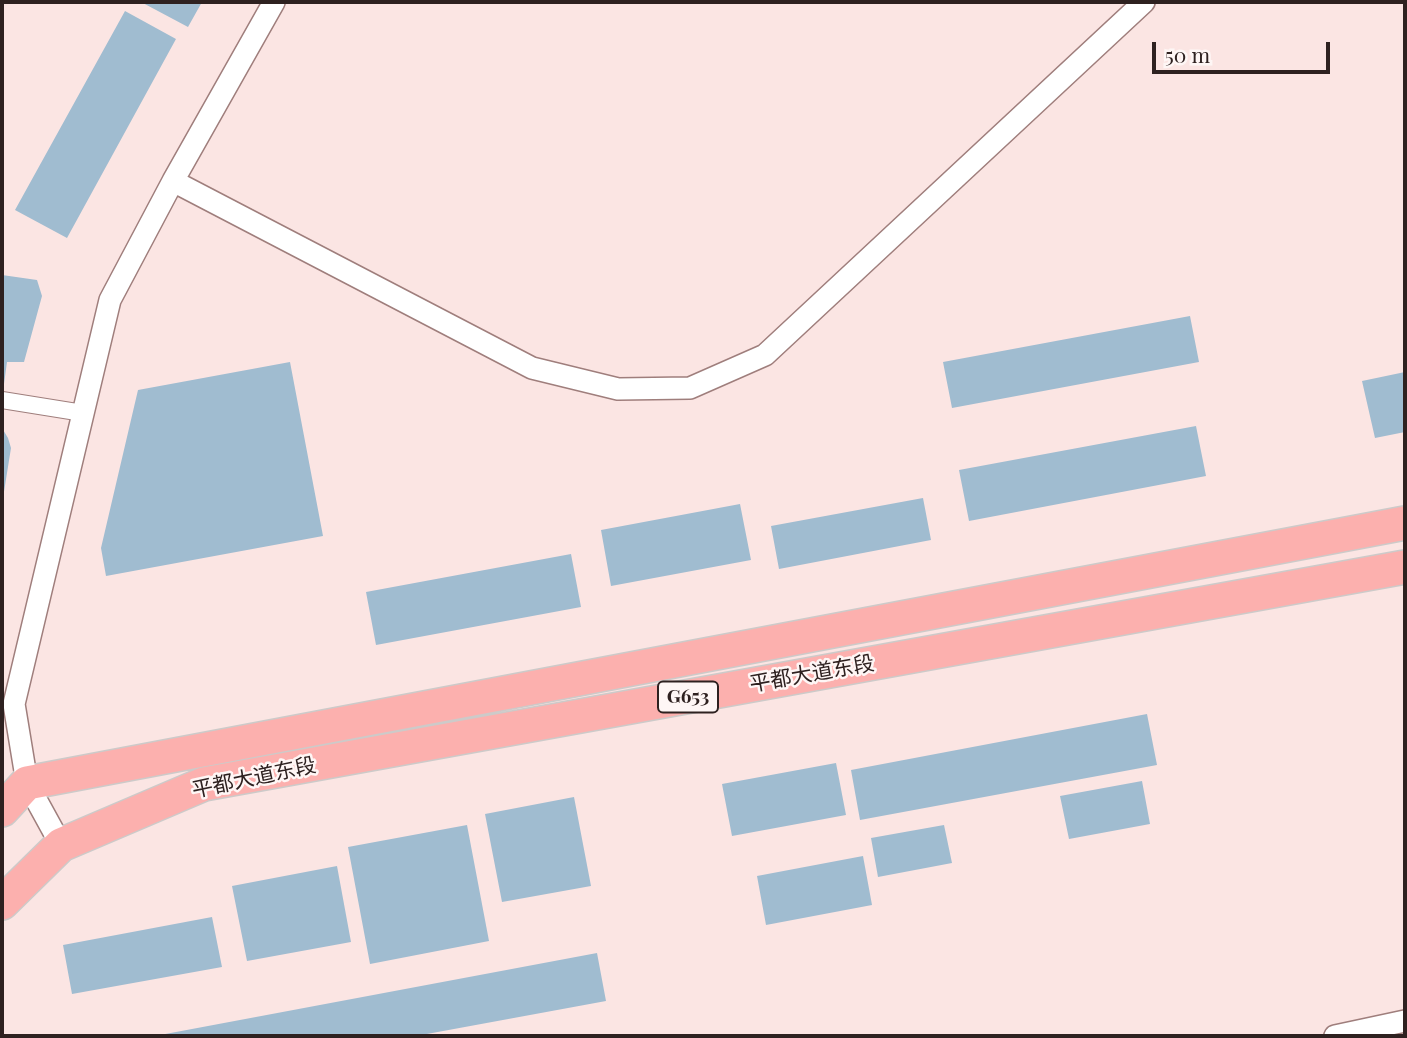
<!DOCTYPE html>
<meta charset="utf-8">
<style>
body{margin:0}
#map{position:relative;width:1407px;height:1038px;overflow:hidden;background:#fbe5e3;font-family:"Playfair Display",serif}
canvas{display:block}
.frame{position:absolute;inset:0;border:4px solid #2e2120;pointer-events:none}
.scale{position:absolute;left:1152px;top:42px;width:178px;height:32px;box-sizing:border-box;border:4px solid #2e2120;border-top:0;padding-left:9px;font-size:21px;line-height:24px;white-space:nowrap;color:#2e2120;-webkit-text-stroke:5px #fef6f5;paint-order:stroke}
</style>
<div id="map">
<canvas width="1407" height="1038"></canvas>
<div class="frame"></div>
<div class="scale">50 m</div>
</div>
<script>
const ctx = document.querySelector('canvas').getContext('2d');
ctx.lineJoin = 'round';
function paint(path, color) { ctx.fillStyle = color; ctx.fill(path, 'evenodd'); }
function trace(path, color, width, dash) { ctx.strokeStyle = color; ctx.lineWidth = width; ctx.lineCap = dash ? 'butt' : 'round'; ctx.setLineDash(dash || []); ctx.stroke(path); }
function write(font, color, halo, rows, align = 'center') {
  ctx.font = font + ' "Playfair Display","Noto Sans SC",serif'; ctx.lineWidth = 5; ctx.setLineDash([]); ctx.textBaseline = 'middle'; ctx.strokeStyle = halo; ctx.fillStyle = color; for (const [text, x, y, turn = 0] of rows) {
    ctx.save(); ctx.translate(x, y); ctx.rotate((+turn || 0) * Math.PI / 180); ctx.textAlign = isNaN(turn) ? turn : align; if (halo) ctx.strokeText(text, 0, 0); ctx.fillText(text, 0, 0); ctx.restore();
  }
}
paint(new Path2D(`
 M 141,2 L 202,2 L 188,27 Z
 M 125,11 L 176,39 L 67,238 L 15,210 Z
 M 2,275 L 37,280 L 42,296 L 24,362 L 7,362 L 4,384 L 2,384 Z
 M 1190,316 L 1199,362 L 952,408 L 943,362 Z
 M 290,362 L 323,536 L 106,576 L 101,548 L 138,390 Z
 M 1405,372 L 1405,432 L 1375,438 L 1362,381 Z
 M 1196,426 L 1206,476 L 969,521 L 959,470 Z
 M 2,428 L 8,438 L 11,448 L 3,498 L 2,498 Z
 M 923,498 L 931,540 L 779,569 L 771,526 Z
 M 740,504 L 751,560 L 611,586 L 601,530 Z
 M 571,554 L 581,607 L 376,645 L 366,592 Z
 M 1147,714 L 1157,765 L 860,820 L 851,770 Z
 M 836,763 L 846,815 L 732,836 L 722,784 Z
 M 1142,781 L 1150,824 L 1069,839 L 1060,796 Z
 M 574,797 L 591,886 L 502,902 L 485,814 Z
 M 467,825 L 489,941 L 370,964 L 348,847 Z
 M 944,825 L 952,863 L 878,877 L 871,838 Z
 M 863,856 L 872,905 L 766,925 L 757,876 Z
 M 337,866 L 351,942 L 247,961 L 232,886 Z
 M 212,917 L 222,967 L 72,994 L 63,945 Z
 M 597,953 L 606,1001 L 416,1036 L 160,1036 L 160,1035 Z`), '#a0bcd0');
const pedestrian = new Path2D(`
 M 2,400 L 83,413`);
const minor = new Path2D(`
 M 173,181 L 532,368 L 618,389 L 690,388 L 765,355 L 1144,2
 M 61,845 L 27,783 L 14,704 L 110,300 L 173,181 L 274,2
 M 1335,1036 L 1405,1021`);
const trunk = new Path2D(`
 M 2,810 L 27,783 L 1405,523
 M 2,903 L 61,845 L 204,784 L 1405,567`);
trace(pedestrian, '#9f7e7c', 18);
trace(minor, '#9f7e7c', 24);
trace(trunk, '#cdcac9', 36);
trace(pedestrian, '#fff', 16);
trace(minor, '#fff', 21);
trace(trunk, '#fcb0ae', 33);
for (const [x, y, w] of [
 [688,697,60]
]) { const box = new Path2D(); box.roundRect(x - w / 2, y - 15.5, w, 31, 5); ctx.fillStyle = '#fef6f5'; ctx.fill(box); trace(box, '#2e2120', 2); }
write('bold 19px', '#2e2120', null, [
 ["G653",688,697]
]);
write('21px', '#2e2120', '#fef6f5', [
 ["平都大道东段",812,674,-10],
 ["平都大道东段",254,778,-12]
]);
</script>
